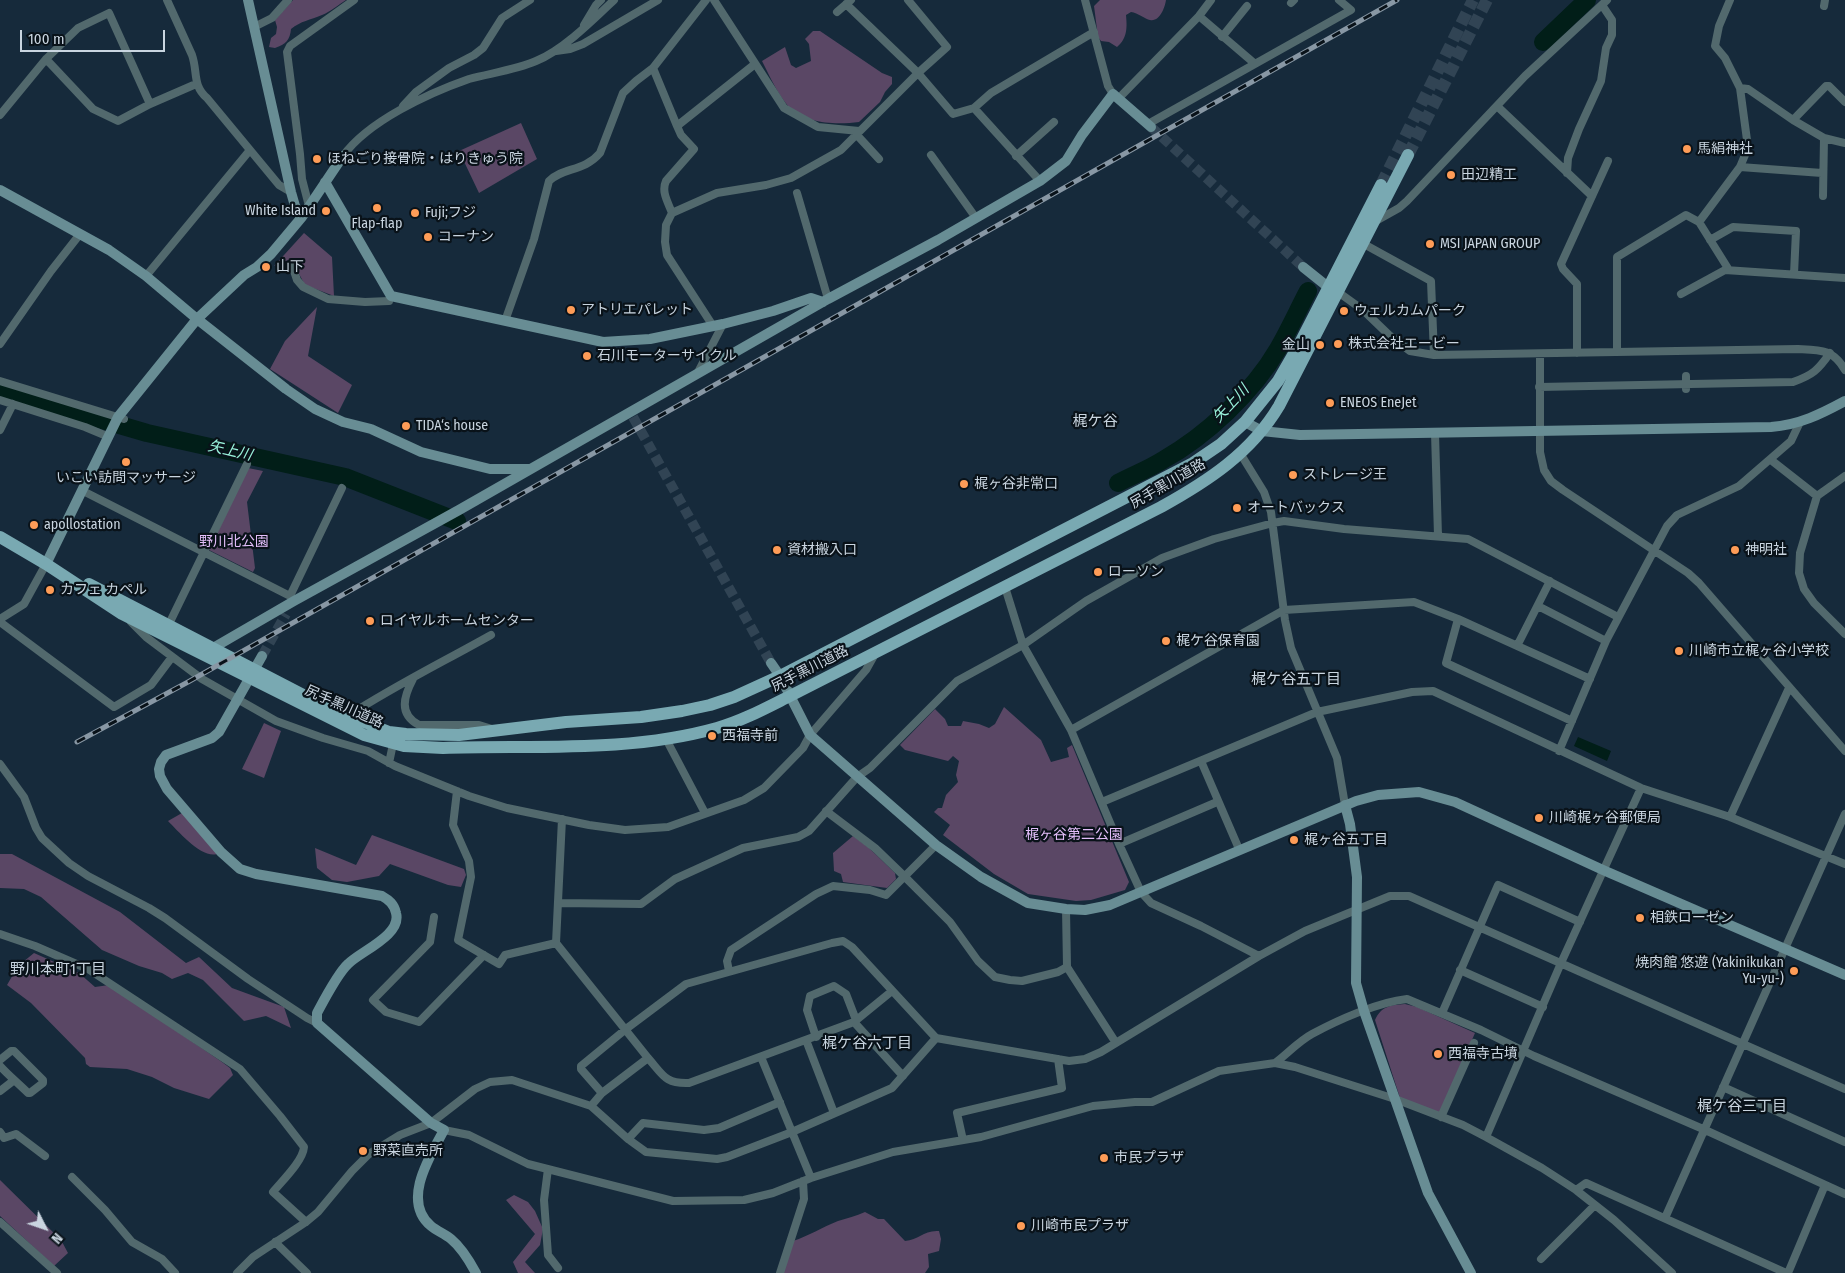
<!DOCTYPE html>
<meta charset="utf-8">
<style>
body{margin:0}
#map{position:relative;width:1845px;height:1273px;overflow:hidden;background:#162a3b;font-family:"Fira Sans Condensed",sans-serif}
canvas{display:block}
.north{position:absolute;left:20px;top:1203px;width:50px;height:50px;-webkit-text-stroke:4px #091219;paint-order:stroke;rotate:131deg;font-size:14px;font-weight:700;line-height:20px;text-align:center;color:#c9d5e0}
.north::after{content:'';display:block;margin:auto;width:18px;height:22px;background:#c9d5e0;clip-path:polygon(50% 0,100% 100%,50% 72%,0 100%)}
.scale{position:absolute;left:20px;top:30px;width:145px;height:22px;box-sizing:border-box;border:2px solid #c9d5e0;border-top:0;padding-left:6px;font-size:15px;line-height:18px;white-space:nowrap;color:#c9d5e0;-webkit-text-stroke:4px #091219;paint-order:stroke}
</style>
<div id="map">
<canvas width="1845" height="1273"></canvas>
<div class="north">N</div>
<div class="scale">100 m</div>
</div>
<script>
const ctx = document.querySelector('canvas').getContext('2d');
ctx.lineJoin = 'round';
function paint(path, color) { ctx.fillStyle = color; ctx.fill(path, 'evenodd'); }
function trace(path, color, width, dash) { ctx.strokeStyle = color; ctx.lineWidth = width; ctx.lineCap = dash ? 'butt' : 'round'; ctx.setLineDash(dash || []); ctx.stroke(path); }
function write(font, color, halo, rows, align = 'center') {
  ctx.font = font + ' "Fira Sans Condensed","Noto Sans JP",sans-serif'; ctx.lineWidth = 4.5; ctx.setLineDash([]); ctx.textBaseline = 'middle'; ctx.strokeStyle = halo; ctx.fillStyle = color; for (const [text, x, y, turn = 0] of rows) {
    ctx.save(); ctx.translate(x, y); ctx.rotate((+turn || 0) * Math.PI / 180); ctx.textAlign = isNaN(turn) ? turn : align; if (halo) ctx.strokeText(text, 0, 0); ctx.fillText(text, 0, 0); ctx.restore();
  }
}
paint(new Path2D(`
 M 293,0 L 346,0 C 338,5 330,12 322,15 C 310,20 301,21 291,29 C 290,40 286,44 275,48 L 269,47 L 271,38 L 276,34 L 277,27 L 275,20 Z
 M 1100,0 L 1166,0 C 1165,7 1160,22 1150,20 C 1145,19 1138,13 1131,12 L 1126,15 C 1127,26 1128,38 1117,47 L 1109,42 L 1101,41 L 1098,37 L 1094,6 Z
 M 813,31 L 820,31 L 882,73 L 892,77 L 892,84 L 885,92 L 880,102 L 859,122 C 836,125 805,124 788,106 C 778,94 771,79 764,65 L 762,61 L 785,47 L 791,65 L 796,68 L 811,61 L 809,44 L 805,39 Z
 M 521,123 L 537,159 L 479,193 L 459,151 Z
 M 304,233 L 332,257 L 334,296 L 305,285 L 291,259 L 274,266 Z
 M 317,307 L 308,356 L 352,385 L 338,413 L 270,369 L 285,341 Z
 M 248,468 L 263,471 L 247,502 L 255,568 L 253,572 L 209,550 Z
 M 1004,707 L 1041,740 L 1051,762 L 1069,757 L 1067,748 L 1072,745 L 1129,882 L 1125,890 L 1091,900 L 1076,901 L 1028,894 L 994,874 L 943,835 L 950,825 L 934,812 L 938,808 L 942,808 L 946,795 L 958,782 L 956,775 L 959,761 L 953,756 L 948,761 L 905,750 L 900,745 L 935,709 L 945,719 L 948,726 L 961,726 L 963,721 L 979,724 L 989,728 L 995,724 Z
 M 264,723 L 281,731 L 264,778 L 242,769 Z
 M 182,813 L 217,854 C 202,859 178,831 168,821 Z
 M 372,835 L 464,869 L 466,875 L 461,887 L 448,885 L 390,864 L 379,876 L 347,882 L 332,880 L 317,868 L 315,848 L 356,865 Z
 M 853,836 L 868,847 L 895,873 L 896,879 L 887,888 L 843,882 L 841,874 L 834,871 L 833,853 Z
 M 0,854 L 12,854 L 120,912 L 186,963 L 199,957 L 232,988 L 284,1007 L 291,1028 L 266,1016 L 244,1021 L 203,980 L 188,973 L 172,979 L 162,973 L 139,966 L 102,950 L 41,897 L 24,889 L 0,888 Z
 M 34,953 L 79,973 L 95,987 L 109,985 L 222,1062 L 230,1068 L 233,1075 L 209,1099 L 174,1088 L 152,1077 L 127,1069 L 90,1067 L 86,1064 L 85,1058 L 31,1003 L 7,985 L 18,966 Z
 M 1405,1004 L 1417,1007 L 1475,1033 L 1440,1114 L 1400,1098 L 1375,1020 C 1381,1006 1391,1005 1405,1004 Z
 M 0,1180 L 61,1240 L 68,1253 L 54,1266 L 0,1216 Z
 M 514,1195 L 528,1202 L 535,1211 L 543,1229 L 540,1245 L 525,1262 L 535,1273 L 518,1273 L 513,1262 L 535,1234 L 506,1200 Z
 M 865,1212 L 878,1219 L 884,1219 L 905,1241 C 919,1240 923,1230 939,1231 L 941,1239 L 939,1251 L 928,1254 L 929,1267 L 925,1273 L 782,1273 L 793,1241 C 809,1236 822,1227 838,1221 C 847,1218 856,1216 865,1212 Z`), '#5a4765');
paint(new Path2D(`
 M 1578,737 L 1611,751 L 1607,761 L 1574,746 Z`), '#011e18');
trace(new Path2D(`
 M 1543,42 L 1587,0
 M 0,390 L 147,433 L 345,477 L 457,521
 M 1118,483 C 1133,475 1149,469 1163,460 C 1206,436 1253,392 1278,349 C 1289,330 1298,310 1308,291`), '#011e18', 18);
trace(new Path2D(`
 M 1151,127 L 1303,267
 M 633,417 L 771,663
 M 262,656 L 286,614`), '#314454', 10, [10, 5]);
trace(new Path2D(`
 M 1408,155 L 1487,0
 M 1381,185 L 1473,0`), '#314454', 12, [12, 6]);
trace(new Path2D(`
 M 167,0 L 192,55 C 198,72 192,85 207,98 L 279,185 L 291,192
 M 714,0 L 784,108 L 818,127 L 859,131
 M 1085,0 L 1108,86 L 1113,94
 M 1291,3 L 1294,0
 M 846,4 L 918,73 L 947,47 L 908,0
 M 1824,6 L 1825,0
 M 837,12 L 851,0
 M 1199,16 L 1254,63
 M 584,25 L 596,5 L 601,0
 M 254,27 L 272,18 L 288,0
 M 1222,37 L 1247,6
 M 556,51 L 570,49 L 583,44 L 658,0
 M 46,59 L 93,109 L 118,121 L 150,104 L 196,84
 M 653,68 L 677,126 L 755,64
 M 1740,88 L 1748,89 L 1793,120 L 1824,138 L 1845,143
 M 1118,99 L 1199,16 L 1211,0
 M 403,106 L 416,92 L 449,68 L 474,55 L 483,48 L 502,18 L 530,0
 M 1497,106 L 1592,196
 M 974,108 L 1040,181
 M 0,115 L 46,59 L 78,28 L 109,13 L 150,104
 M 1793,120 L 1826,86 L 1829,86 L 1845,102
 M 1148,124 L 1351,10 L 1339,0
 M 856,134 L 879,159
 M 931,155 L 976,218
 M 343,156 C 368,121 429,93 469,79 C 491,73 515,70 536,61 C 563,50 593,20 614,0
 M 1016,156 L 1054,122
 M 1740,167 L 1822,173
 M 1567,173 L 1568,158 L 1579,129 L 1601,81 L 1606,48 L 1612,35 L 1612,20 L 1602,5
 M 797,193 L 828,299
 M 1823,196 L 1824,138
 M 309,206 L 302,179 L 300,154 L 287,52 L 290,46 L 354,0
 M 672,213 C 668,202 661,192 666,181 L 694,149 L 681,135 L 677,126
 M 1374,222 L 1399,208 L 1407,201 L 1525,76 L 1607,0
 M 1699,222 L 1740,167 L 1745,155 L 1747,140 L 1740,88 L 1725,58 L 1715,46 L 1719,26 L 1730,0
 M 1710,240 L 1733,227 L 1796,231 L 1794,274
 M 1362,243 L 1431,281 L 1434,355
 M 292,265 L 297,280 L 303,287 L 328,299 L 365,302 L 389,301
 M 146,276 L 250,150
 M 1338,292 L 1363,310 L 1389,335 L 1410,351 L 1434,355 L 1798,349 C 1820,350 1833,349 1845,370
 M 1681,294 L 1725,270 L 1845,278
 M 505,321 L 534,239 L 549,181 C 563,167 584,172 600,153 L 623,93 L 636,81 L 653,68 L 706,0
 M 713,326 L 667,255 L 665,242 L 666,225 L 672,213 L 717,193 L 766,185 L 791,178 L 841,150 L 918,73 L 953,114 L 974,108 L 991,93 L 1094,32
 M 0,344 L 51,271 L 80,234
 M 1617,352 L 1617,257 L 1686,215 L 1699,222 L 1729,270
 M 1577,353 L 1577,284 L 1563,269 L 1561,264 L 1608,161
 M 1540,354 L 1540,452 L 1544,470 L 1551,481 L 1563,490 L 1688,573 L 1699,583 L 1845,751
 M 697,374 L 723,324
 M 0,381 L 124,419
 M 1539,387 L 1793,382 C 1813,375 1818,370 1830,353
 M 1686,389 L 1686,376
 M 0,400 L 85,427 L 109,437
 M 0,430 L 13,404
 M 1435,433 L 1438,536
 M 1240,453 L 1264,492 L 1271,512 L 1285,620 L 1291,648 L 1337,758 L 1345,805
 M 1771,460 L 1817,496
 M 1845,476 L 1817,496 L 1800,553 L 1799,573 L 1804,589 L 1814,603 L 1845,634
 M 83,491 L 290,596 L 294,601
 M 1005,587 L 1023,645 L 1071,730 L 1119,844 L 1141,892 L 1151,903 L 1201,926 L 1259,956
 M 290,596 L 342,488
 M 1538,606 L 1606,641
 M 0,619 L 24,604 L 46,564
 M 1458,619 L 1446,663 L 1572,721
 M 0,622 L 114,707 L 151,685 L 172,657
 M 131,622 L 146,637 L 202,679 L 276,721 L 323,738 L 368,751 L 395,766 L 469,796 L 507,808 L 589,825 L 625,830 L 668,827 L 744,800 L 764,788 L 803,748 L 810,735 L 866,670 L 875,654
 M 168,626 L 247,464
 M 1517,646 L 1550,581
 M 413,679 C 404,696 398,714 419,725 L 479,725 L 492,729
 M 348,716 C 394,686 443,662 491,635
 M 1071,730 L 1284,610 L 1414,602 L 1458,619 L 1590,679
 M 666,739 L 705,813
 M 1559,751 L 1606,641 L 1667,526 L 1677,515 L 1739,486 L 1791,441 L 1800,422
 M 1201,761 L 1239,849
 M 389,763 L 393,744
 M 0,764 L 24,797 L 36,828 L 42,838 L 69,863 L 88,876 L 149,908 L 165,918 L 248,979 L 307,1018 L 317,1023
 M 457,791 L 453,825 L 469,861 L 471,877 L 458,940 L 499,964 L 505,955 L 556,943
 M 1102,802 L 1317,712 L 1412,692 L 1433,691 L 1641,788 L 1730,817 L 1845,864
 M 826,811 L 875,848 L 904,876 L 950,922 L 978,961 L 995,977 L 1010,980 L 1022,981 L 1058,972 L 1067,967
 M 1730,817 L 1789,688
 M 562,819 L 556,943 L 648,1058 C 663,1075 665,1084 689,1083 L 854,1022 L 892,991
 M 1119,844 L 1217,802
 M 559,903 L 641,904 L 675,879 L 743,848 L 798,837 L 809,831 L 857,777 L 870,768 L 957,681 L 1023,645 L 1086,601 L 1162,558 L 1214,539 L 1273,523 L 1284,521 L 1344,529 L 1468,539 L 1618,617
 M 1066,909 L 1067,967 L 1116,1043
 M 434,917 L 430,942 L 373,1000 L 386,1012 L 419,1022 L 484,955
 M 0,934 L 35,946 L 88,969 L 240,1069 L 280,1116 L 304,1147 C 303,1161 282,1181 273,1192 L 306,1222
 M 1460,970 L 1543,1007
 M 729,971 L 727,961 L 731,950 L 816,894 L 833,886 L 870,890 L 886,895 L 936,845
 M 1442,1013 L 1498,885 L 1580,922
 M 854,1022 L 903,1076
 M 816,1037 L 807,1010 L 810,996 L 834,986 L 846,994 L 856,1020
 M 806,1040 L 834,1113
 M 761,1057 L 811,1178
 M 0,1060 L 11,1051 L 14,1051 L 43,1080 L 43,1083 L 30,1093 L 28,1093 C 18,1083 9,1076 0,1066
 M 1275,1063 C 1287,1054 1299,1041 1312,1034 C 1338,1020 1378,1002 1407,999 L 1481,1030 L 1534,1056 L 1703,1129 L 1845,1194
 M 1723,1087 L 1845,1142
 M 0,1091 L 13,1081
 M 602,1093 L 581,1069 L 581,1066 L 626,1029 L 686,984 L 832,943 L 843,941 L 852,947 L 936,1038 L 1069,1061 L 1085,1059 L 1101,1052 L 1259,956 L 1305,931 L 1390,896 L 1409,896 L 1845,1089
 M 591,1106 L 602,1093 L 648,1058
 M 1441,1117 L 1474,1043
 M 444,1130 L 469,1135 L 528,1164 L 673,1201 L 744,1200 L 773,1193 L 811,1178 L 893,1152 L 981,1137 L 1093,1106 L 1135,1102 L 1152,1102 L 1219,1071 L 1275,1063 L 1295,1067 L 1395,1099 L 1463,1125 L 1486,1137 L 1542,1168 L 1576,1190 L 1614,1220 L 1672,1273
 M 0,1132 L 4,1138 L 16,1134 L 45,1156
 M 1486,1137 L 1561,963 L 1641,788
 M 628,1139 L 643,1123 L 704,1130 L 719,1128 L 780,1102
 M 963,1140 L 957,1113 L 1062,1088 L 1058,1059
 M 548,1169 L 544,1200 L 548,1255 L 558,1268
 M 72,1177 L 105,1210 L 132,1242 L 162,1259 L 175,1273
 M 1576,1190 L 1586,1183 L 1786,1273
 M 1665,1218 L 1845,814
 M 0,1222 L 57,1273
 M 275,1242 L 307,1273
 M 1541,1259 L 1595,1205
 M 237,1273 L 253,1257 L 306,1222 L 318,1212 L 352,1171 L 369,1154 L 400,1135 L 431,1123 L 475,1089 L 490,1082 L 512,1080 L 591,1106 L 628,1139 L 646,1152 L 717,1159 L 727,1157 L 792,1132 L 892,1088 L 936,1038
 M 780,1273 L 804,1199 L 803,1181
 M 1788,1273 L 1825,1185`), '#52696d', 8);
trace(new Path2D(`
 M 248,0 L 291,192 L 295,206 L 302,217
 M 325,182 L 391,296 L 603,342 L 650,339 L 723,324 L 773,311 L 811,298 L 823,302
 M 0,190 L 109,250 L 146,276 L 197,319 L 286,389 L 315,409 L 343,422 L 371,429 L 421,452 L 490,469 L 529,469
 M 1303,267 L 1328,287 L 1334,290
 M 1245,422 L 1262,431 L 1300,435 L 1771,427 C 1799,425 1821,414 1845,401
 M 46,564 L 118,417 L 197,319 L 244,275 L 257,267 L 271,254 L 302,217 L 343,156
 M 213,648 L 294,601 L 459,510 L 828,299 L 938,240 L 1040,181 L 1066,161 L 1082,135 L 1113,94 L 1151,127
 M 262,656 L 219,732 L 212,738 L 166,755 L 161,762 L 159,769 L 160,776 L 167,789 L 221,852 L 240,869 L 256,874 L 382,896 C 389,900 394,904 396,913 C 402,935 361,951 348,964 C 338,973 324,1000 317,1013 L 317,1023 L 431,1123 L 444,1130 C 430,1156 401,1201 431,1226 C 437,1231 445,1234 451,1239 C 462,1248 469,1260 476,1273
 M 771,663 L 780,676 L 810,735 L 936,845 L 981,877 L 1028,903 L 1066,909 L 1085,910 L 1110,905 L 1356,801 L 1378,795 L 1419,792 L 1455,802 L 1603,870 L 1845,975
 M 1345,805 L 1350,824 L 1357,877 L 1356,983 L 1364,1011 L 1428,1193 L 1471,1273`), '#688d94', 10);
trace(new Path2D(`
 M 0,537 L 46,564 L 122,614 L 364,735 L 404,746 L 443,748 C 534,745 628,753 717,728 C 742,721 766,708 790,696 L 1161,507 C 1208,481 1251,453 1279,406 L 1408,155
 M 89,584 L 313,700 L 374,726 L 389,732 L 406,734 L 459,735 L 566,722 L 641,717 L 682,711 L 710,705 L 734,697 L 780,676 L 1193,463 L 1221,444 L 1245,422 L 1278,381 L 1300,343 L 1381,185`), '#79a9b2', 12);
const rail = new Path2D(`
 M 77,742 L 188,682 L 1397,0`);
trace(rail, '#8897a4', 5);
trace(rail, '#091219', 3, [9]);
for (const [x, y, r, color] of [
 [1687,149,5,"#fe9c57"],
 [317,159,5,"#fe9c57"],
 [1451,175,5,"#fe9c57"],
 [377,208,5,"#fe9c57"],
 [326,211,5,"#fe9c57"],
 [415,213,5,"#fe9c57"],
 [428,237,5,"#fe9c57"],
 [1430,244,5,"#fe9c57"],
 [266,267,5,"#fe9c57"],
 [571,310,5,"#fe9c57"],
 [1344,311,5,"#fe9c57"],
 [1338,344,5,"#fe9c57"],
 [1320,345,5,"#fe9c57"],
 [587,356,5,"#fe9c57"],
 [1330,403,5,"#fe9c57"],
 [406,426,5,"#fe9c57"],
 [126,462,5,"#fe9c57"],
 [1293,475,5,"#fe9c57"],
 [964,484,5,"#fe9c57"],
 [1237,508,5,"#fe9c57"],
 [34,525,5,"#fe9c57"],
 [777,550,5,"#fe9c57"],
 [1735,550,5,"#fe9c57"],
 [1098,572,5,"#fe9c57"],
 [50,590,5,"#fe9c57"],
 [370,621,5,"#fe9c57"],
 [1166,641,5,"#fe9c57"],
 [1679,651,5,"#fe9c57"],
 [712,736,5,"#fe9c57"],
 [1539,818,5,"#fe9c57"],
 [1294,840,5,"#fe9c57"],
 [1640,918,5,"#fe9c57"],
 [1794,971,5,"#fe9c57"],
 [1438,1054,5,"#fe9c57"],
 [363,1151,5,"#fe9c57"],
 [1104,1158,5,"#fe9c57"],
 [1021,1226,5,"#fe9c57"]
]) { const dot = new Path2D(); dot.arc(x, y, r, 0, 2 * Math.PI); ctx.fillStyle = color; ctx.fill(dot); trace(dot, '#091219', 2); }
write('14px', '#c9d5e0', '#091219', [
 ["馬絹神社",1697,149],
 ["ほねごり接骨院・はりきゅう院",327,159],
 ["田辺精工",1461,175],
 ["White Island",316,211,"right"],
 ["Fuji;フジ",425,213],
 ["Flap-flap",377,224,"center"],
 ["コーナン",438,237],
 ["MSI JAPAN GROUP",1440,244],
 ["山下",276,267],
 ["アトリエパレット",581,310],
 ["ウェルカムパーク",1354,311],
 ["株式会社エービー",1348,344],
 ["金山",1310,345,"right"],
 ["石川モーターサイクル",597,356],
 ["ENEOS EneJet",1340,403],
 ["TIDA‘s house",416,426],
 ["ストレージ王",1303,475],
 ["いこい訪問マッサージ",126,478,"center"],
 ["梶ヶ谷非常口",974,484],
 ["オートバックス",1247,508],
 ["apollostation",44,525],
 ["資材搬入口",787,550],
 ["神明社",1745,550],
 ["ローソン",1108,572],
 ["カフェ カペル",60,590],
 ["ロイヤルホームセンター",380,621],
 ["梶ケ谷保育園",1176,641],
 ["川崎市立梶ヶ谷小学校",1689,651],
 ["西福寺前",722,736],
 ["川崎梶ヶ谷郵便局",1549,818],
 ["梶ヶ谷五丁目",1304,840],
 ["相鉄ローゼン",1650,918],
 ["焼肉館 悠遊 (Yakinikukan",1784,963,"right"],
 ["Yu-yu-)",1784,979,"right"],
 ["西福寺古墳",1448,1054],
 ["野菜直売所",373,1151],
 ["市民プラザ",1114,1158],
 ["川崎市民プラザ",1031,1226]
], 'left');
write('14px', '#c9d5e0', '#091219', [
 ["尻手黒川道路",1168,484,-30],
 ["尻手黒川道路",810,669,-27],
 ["尻手黒川道路",344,707,24]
]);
write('14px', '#e3befa', '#091219', [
 ["野川北公園",234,542],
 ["梶ヶ谷第二公園",1074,835]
]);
write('italic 15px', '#99f2db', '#091219', [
 ["矢上川",1231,404,-47],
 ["矢上川",230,451,13]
]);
write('15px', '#c9d5e0', '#091219', [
 ["梶ケ谷",1095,422],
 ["梶ケ谷五丁目",1296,680],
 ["野川本町1丁目",58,970],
 ["梶ケ谷六丁目",867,1044],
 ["梶ケ谷三丁目",1742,1107]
]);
</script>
